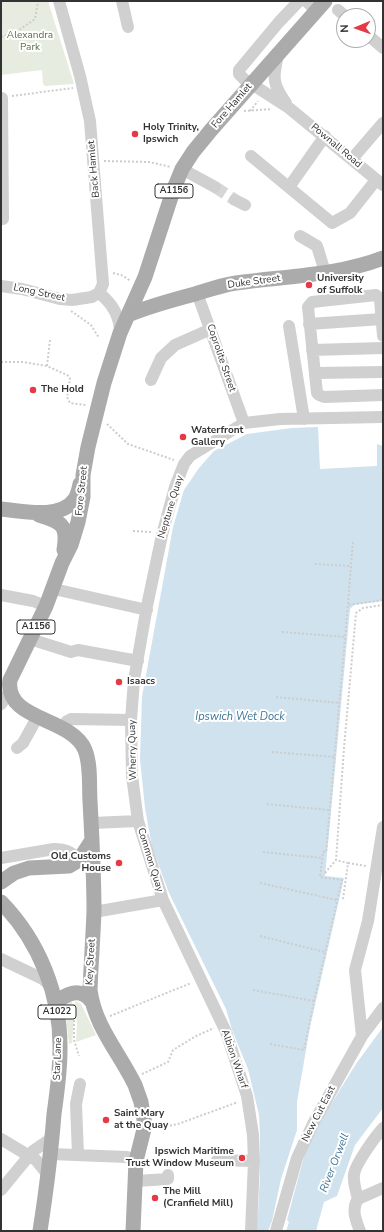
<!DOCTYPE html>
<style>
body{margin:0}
#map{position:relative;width:384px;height:1232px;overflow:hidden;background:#fff;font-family:"Nunito Sans",sans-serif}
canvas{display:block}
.frame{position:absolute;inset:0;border:2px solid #333;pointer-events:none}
.north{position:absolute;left:336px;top:8px;width:40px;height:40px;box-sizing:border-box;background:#fff;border:1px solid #adadad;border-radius:50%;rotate:268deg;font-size:11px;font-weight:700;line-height:16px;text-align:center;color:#333}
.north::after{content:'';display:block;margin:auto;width:14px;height:18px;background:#e63946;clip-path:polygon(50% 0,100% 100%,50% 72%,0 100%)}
</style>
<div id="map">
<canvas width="384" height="1232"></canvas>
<div class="frame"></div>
<div class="north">N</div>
</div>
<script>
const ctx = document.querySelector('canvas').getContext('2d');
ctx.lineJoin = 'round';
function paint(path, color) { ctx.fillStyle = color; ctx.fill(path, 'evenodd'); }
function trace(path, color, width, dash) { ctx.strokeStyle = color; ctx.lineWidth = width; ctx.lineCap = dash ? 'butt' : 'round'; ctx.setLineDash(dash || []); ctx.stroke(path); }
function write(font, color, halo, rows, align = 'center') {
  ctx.font = font + ' "Nunito Sans",sans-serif'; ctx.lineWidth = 4; ctx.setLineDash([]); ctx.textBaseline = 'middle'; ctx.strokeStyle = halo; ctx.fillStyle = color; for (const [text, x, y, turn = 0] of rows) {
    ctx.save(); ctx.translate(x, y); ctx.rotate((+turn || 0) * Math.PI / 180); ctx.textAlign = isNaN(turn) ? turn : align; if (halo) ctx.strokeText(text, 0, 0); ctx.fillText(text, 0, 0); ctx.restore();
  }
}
paint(new Path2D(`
 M 1,1 L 48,1 L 74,84 L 45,86 L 43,84 L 42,70 L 1,75 Z
 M 72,1001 L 74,1020 L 72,1043 L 69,1044 L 65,1008 L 67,1003 Z
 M 75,1001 L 80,1003 L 82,1006 L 96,1035 L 76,1042 L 77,1025 Z`), '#e6ecdf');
paint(new Path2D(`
 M 318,427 L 320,469 L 377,466 L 377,444 L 383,446 L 383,601 L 354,605 L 350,609 L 325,876 L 344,878 L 310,1027 L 297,1102 L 297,1130 L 281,1179 L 272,1221 L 268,1231 L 255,1231 L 258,1214 L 260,1176 L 260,1135 L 259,1115 L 248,1069 L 232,1030 L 226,1009 L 169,893 L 152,847 L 145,808 L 140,759 L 142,697 L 173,527 L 184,490 L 199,468 L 214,451 L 247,434 L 292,428 Z
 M 383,1027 L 383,1108 L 355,1145 L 337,1196 L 324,1202 L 316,1231 L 286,1231 L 289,1222 L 287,1220 L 306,1149 L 323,1117 L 356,1064 Z`), '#cfe2ee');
trace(new Path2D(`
 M 215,187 L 235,200`), '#d6d6d6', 12, [12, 6]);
trace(new Path2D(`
 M 1,37 L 16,32 L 35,19 L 38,1
 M 12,96 L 73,88
 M 244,111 L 272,109
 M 250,111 L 258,101
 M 104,161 L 149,162 L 171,167
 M 113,273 L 121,275 L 131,281
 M 71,311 L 91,325 L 99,338
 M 50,340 L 47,366 L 69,376 L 70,379 L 67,397 L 70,403 L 86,405
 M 1,362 L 23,362 L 47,366
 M 107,424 L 128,444 L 174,460
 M 133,531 L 151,532
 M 315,564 L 351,566
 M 348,604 L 353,540
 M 282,632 L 346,637
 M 276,697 L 340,703
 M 272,752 L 335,757
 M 267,804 L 329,810
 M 263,852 L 322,858
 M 348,863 L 366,866
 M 325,873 L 336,860
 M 260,883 L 337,900
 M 343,899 L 348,863 L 336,860 L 344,748 L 356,613 L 363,608 L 383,605
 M 260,936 L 325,952
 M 253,990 L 314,1001
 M 74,1004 L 74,1040 L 79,1056
 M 110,1016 L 191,983
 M 270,1044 L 304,1050 L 314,1001 L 342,880 L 320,877 L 323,852 L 326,852 L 348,605 L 383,600
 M 142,1074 L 168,1062 L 173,1050 L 196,1036 L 214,1028
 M 162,1127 L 178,1124 L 238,1102`), '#cdcdcd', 2, [2, 2]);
trace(new Path2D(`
 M 122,1 L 128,27
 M 299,1 L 279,22 L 239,70 L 239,74 L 244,79 L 289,108 L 383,185
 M 306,1 L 317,11
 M 338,10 L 345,16
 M 368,35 L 383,48
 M 278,55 C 273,77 272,84 286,103
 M 251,156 L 332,223 L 350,213 L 376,180
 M 352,159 L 383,123
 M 182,169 L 215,187
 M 289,187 L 325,136
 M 235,200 L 245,205
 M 1,219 L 3,219 L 2,98
 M 300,236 L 317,246 L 325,272
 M 1,286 L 22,289 L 60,299 L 72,300 L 92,297 L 95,295 L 99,293 L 103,284 L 90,121 L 80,76 L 59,1
 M 99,293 C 112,303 120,316 120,333
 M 197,293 L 244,423
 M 309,324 L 382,319
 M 289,326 L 304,419
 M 383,336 L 380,299 L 376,295 L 312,302 L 308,307 L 317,393 L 319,395 L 324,397 L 383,395
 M 312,350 L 383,348
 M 315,373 L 383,372
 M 151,380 L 161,358 L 175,345 L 211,329
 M 54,589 L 147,610
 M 1,595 L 33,601 L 46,606
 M 30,639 L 71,652 L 78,650 L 138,661
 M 1,704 L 10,691
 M 62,728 L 67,721 L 71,719 L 131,720
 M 17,748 L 23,743 L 38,716
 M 92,823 L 138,821
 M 1,858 L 54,849 C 66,849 71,852 79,860
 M 94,912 L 163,900
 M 1,959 L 43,979 L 51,987
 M 362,1036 L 355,970 L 368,921 L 383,827
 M 1,1139 L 36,1160 L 48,1175
 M 50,1154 L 127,1157 L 136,1161
 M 78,1155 L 76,1104 L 80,1084
 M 217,1160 L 254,1161
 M 136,1181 L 168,1179 L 168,1175
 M 1,1190 L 33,1151 L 52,1138
 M 358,1199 L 383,1188
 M 251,1231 L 254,1161 L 253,1135 L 247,1096 L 226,1032 L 163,900 L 138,821 L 132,776 L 131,720 L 134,680 L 147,606 L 162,535 L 175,487 L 184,464 L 190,456 L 244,423 L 280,419 L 383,417
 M 276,1231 L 297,1158 L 313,1124 L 362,1036 L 383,1008
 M 360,1231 C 356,1221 351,1209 358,1199 C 356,1191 353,1183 354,1174 C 356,1163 375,1137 383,1128`), '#d0d0d0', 12);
trace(new Path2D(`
 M 128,315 C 150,306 172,300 195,294 C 208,290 222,285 236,283 C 285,276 336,276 383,258
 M 1,509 C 22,511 61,520 75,499 C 78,494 79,489 80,484
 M 39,515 C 62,522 68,525 64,550
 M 1,882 L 14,873 L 29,868 L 69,866 L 79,860 L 92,840
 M 1,902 C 39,941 61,995 60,1050 C 60,1071 57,1093 54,1114 C 51,1153 46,1192 40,1231
 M 56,1004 C 65,993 81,987 91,1001
 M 133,1231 L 136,1161 L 145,1125 L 141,1102 L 135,1085 C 119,1052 95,1027 90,990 C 91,964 93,938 94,911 C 94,875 92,838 90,801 C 89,785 91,765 85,750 C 72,717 4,721 10,680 L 46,606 L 62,563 L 71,545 L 78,522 L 83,497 L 83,475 L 88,447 L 104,383 L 120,333 L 145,277 L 173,191 L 182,169 L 193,152 L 211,130 L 325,1`), '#ababab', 15);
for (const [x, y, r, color] of [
 [135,134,4,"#e63946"],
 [309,285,4,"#e63946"],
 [33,390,4,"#e63946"],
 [183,437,4,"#e63946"],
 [119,682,4,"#e63946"],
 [119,863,4,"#e63946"],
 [106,1120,4,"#e63946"],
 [242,1158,4,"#e63946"],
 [155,1198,4,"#e63946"]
]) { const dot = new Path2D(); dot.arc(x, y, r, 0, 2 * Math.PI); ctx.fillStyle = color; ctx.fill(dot); trace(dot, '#fff', 1.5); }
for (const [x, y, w] of [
 [174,191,38],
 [36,627,38],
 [57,1012,38]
]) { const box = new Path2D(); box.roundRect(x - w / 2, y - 7, w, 14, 3); ctx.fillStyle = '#fff'; ctx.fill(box); trace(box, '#333', 1); }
write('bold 9px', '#333', null, [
 ["A1156",174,191],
 ["A1156",36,627],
 ["A1022",57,1012]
]);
write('10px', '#56703f', '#fff', [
 ["Alexandra",30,36],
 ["Park",30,48]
]);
write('10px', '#333', '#fff', [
 ["Fore Hamlet",232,106,-49],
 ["Pownall Road",336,146,40],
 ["Back Hamlet",94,169,-95],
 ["Duke Street",254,282,-8],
 ["Long Street",39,293,12],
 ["Coprolite Street",221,358,71],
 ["Fore Street",82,491,-84],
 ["Neptune Quay",171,507,-73],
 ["Wherry Quay",133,750,-91],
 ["Common Quay",150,860,73],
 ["Key Street",91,962,-87],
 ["Star Lane",58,1059,-88],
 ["Albion Wharf",234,1059,71],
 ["New Cut East",319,1114,-63]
]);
write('bold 10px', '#333', '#fff', [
 ["Holy Trinity,",143,128],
 ["Ipswich",143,140],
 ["University",317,279],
 ["of Suffolk",317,291],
 ["The Hold",41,390],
 ["Waterfront",191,431],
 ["Gallery",191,443],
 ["Isaacs",127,682],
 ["Old Customs",111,857,"right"],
 ["House",111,869,"right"],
 ["Saint Mary",114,1114],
 ["at the Quay",114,1126],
 ["Ipswich Maritime",234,1152,"right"],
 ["Trust Window Museum",234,1164,"right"],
 ["The Mill",163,1192],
 ["(Cranfield Mill)",163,1204]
], 'left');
write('italic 11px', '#3f7597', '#fff', [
 ["Ipswich Wet Dock",240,717],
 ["River Orwell",335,1163,-69]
]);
</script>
